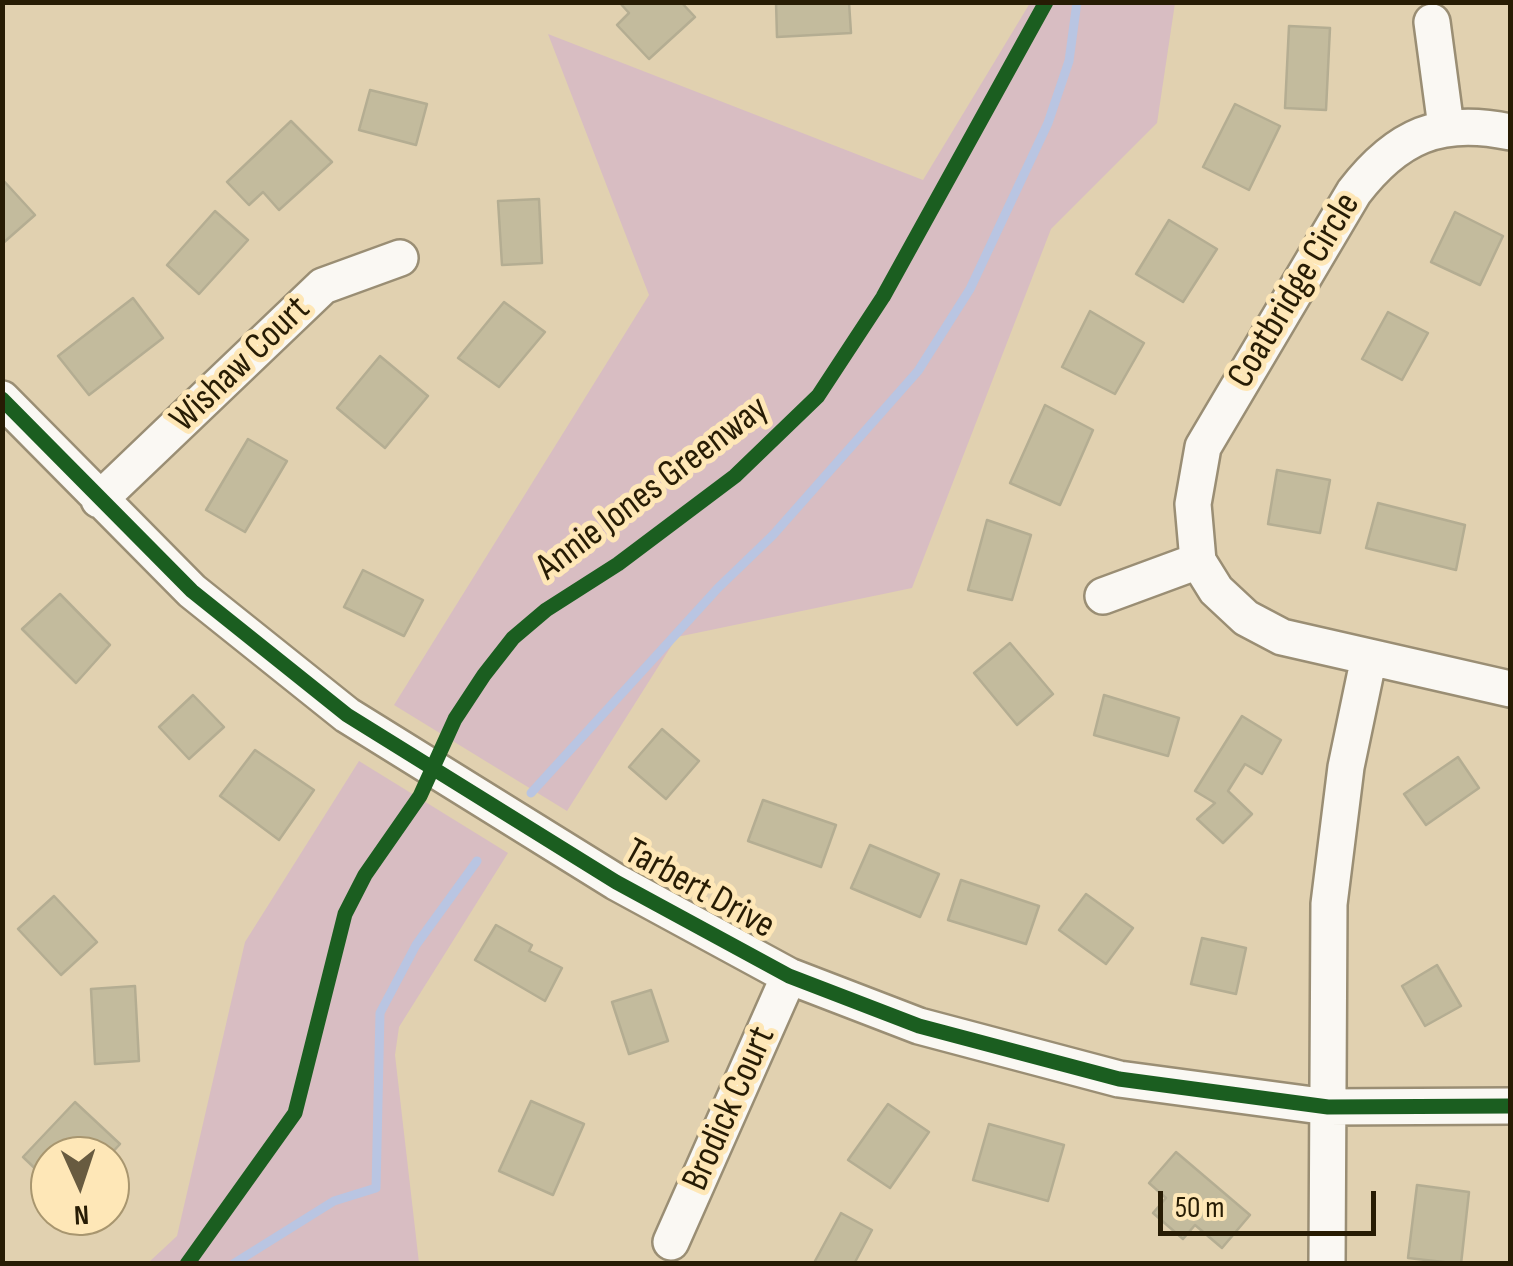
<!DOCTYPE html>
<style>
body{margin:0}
#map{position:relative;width:1513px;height:1266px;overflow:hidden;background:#e1d1b0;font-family:"Sofia Sans Condensed",sans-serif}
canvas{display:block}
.frame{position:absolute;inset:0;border:5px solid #271c04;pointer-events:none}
.north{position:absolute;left:30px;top:1136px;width:100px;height:100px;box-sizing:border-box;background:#fee7b7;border:2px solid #a8966f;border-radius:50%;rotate:177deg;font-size:28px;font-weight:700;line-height:40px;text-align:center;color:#271c04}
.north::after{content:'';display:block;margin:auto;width:35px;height:45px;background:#685b40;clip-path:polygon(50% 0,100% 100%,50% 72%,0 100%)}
.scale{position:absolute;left:1158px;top:1191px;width:218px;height:45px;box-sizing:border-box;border:5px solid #271c04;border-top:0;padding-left:12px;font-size:30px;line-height:35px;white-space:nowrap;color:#271c04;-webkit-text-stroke:8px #fee7b7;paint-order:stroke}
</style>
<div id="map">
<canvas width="1513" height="1266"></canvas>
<div class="frame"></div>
<div class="north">N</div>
<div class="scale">50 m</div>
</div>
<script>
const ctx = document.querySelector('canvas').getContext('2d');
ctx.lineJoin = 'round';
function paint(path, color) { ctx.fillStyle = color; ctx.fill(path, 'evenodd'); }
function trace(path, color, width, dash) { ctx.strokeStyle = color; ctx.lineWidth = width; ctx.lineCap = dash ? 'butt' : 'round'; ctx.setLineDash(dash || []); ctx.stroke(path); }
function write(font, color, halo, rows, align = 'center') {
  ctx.font = font + ' "Sofia Sans Condensed",sans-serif'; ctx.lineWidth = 10; ctx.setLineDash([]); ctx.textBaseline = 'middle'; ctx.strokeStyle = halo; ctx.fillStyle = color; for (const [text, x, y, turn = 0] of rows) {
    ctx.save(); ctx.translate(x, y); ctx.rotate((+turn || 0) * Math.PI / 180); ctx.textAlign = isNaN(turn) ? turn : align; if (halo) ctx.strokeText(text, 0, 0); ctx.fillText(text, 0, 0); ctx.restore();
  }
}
paint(new Path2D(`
 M 1030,3 L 1175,3 L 1157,123 L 1051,229 L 912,588 L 677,637 L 567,811 L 394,705 L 649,295 L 548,34 L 923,180 Z
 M 359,761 L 508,853 L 399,1027 L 395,1055 L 419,1263 L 148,1263 L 177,1236 L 245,942 Z`), '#d8bdc2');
trace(new Path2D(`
 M 531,793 L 718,588 L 773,535 L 918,371 L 970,289 L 1048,123 L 1069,61 L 1077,2
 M 233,1264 L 334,1201 L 376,1188 L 380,1013 L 416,945 L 477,861`), '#b9c5e2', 9);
const building = new Path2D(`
 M 619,2 L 681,2 L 695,17 L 649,59 L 617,25 L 629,13 Z
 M 776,2 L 849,2 L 851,33 L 777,37 Z
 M 1289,26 L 1330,28 L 1326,110 L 1285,108 Z
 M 370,90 L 427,104 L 416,145 L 359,130 Z
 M 1235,104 L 1280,126 L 1249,190 L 1203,167 Z
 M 291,121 L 332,162 L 279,210 L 263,192 L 249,205 L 227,182 Z
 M 2,179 L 35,215 L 2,244 Z
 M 539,199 L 542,263 L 502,265 L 498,201 Z
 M 215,211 L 248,240 L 199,294 L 167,265 Z
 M 1455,212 L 1503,236 L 1480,285 L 1431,262 Z
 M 1169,220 L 1217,249 L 1183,302 L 1136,274 Z
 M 133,298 L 163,338 L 89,395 L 58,356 Z
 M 504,302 L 545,332 L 499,387 L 458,358 Z
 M 1090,311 L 1144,343 L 1115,394 L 1062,367 Z
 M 1388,312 L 1428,333 L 1402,380 L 1362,359 Z
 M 380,356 L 428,396 L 385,448 L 337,408 Z
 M 1045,405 L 1093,430 L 1060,505 L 1010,483 Z
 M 248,439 L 287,461 L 245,532 L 206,510 Z
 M 1277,470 L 1330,480 L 1320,533 L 1268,524 Z
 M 1378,503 L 1465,525 L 1456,570 L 1366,548 Z
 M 987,520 L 1031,535 L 1012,600 L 968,590 Z
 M 363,570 L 423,600 L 404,636 L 344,607 Z
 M 60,594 L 110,645 L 76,683 L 22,629 Z
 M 1010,643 L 1053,694 L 1017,725 L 974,673 Z
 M 193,695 L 224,727 L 189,759 L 159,727 Z
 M 1104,695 L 1179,718 L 1168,756 L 1094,735 Z
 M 1242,716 L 1281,740 L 1262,774 L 1245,764 L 1228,791 L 1252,814 L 1223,843 L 1197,819 L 1215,803 L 1195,791 Z
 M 662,729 L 699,761 L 666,799 L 629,767 Z
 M 255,750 L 314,790 L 279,840 L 220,796 Z
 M 1458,757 L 1479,788 L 1426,825 L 1404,794 Z
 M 763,800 L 836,825 L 821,867 L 748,841 Z
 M 870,845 L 939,874 L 920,917 L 851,888 Z
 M 961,880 L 1039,906 L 1026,944 L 948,920 Z
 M 1086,894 L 1133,928 L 1106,964 L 1059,930 Z
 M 54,896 L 97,942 L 61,975 L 18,929 Z
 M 496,925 L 532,945 L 529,951 L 562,968 L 545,1001 L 475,960 Z
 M 1202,938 L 1246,948 L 1236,994 L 1191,984 Z
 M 1437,965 L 1461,1006 L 1425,1026 L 1402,986 Z
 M 135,986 L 139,1061 L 95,1064 L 91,989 Z
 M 651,990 L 668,1041 L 629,1054 L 612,1002 Z
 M 531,1101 L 584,1124 L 553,1195 L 499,1171 Z
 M 75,1102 L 120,1144 L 109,1156 L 50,1156 L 50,1183 L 23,1157 Z
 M 888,1104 L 929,1132 L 890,1188 L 848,1160 Z
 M 989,1124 L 1064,1145 L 1048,1201 L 973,1180 Z
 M 1176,1152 L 1250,1215 L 1222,1248 L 1195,1225 L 1183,1239 L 1153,1213 L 1166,1198 L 1149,1183 Z
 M 1417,1185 L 1469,1192 L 1461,1264 L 1408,1258 Z
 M 841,1213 L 872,1230 L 854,1264 L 820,1264 L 815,1261 Z`);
paint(building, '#c3bb9d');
trace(building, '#b4ad92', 2.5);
const minor = new Path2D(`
 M 1432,22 L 1446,127
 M 1510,132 C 1440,117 1397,136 1354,192 L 1203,447 L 1193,504 L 1198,561 L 1216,590 L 1246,618 L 1282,637 L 1510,689
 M 2,399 L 192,591 L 347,715 L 616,882 L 789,976 L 919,1026 L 1119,1079 L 1328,1107 L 1510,1106
 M 99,500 L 323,286 L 400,258
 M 1103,596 L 1198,561
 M 671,1242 L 789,976
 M 1327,1264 L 1329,904 L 1346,767 L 1369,657`);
trace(minor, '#9a8e74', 40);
trace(minor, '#faf8f3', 35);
trace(new Path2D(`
 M 2,399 L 192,591 L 347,715 L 616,882 L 789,976 L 919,1026 L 1119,1079 L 1328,1107 L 1510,1106
 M 187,1264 L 295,1113 L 345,914 L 365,875 L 420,796 L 455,719 L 484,675 L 513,638 L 546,610 L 618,564 L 735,476 L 818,396 L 883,297 L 1046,2`), '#1b5e20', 15);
write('38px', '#271c04', '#fee7b7', [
 ["Coatbridge Circle",1295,291,-59],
 ["Wishaw Court",241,365,-44],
 ["Annie Jones Greenway",653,489,-37],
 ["Tarbert Drive",699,890,29],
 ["Brodick Court",730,1109,-66]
]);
</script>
